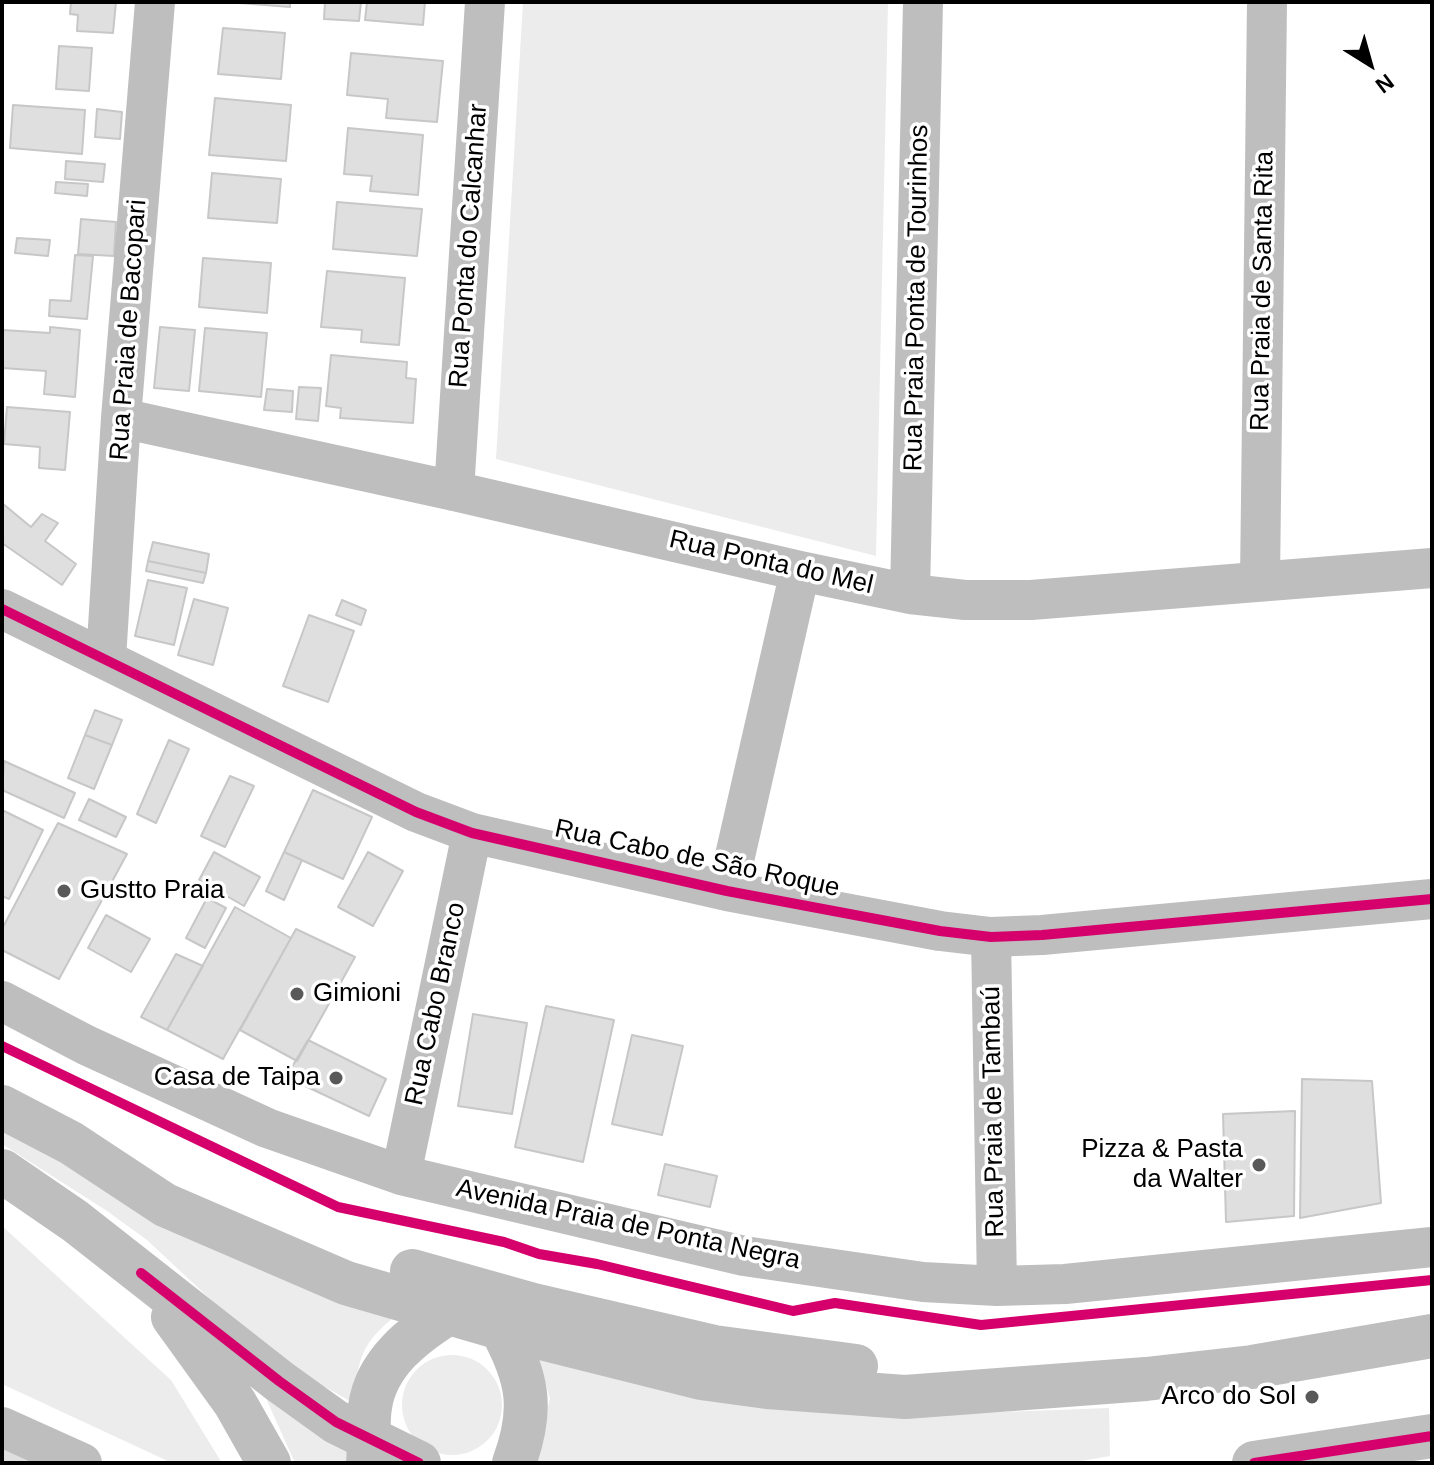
<!DOCTYPE html>
<meta charset="utf-8">
<style>
body{margin:0}
#map{position:relative;width:1434px;height:1465px;overflow:hidden;background:#fff;font-family:Arial,sans-serif}
canvas{display:block}
.frame{position:absolute;inset:0;border:4px solid #000;pointer-events:none}
.north{position:absolute;left:1330px;top:24px;width:80px;height:80px;-webkit-text-stroke:6px #fff;paint-order:stroke;rotate:143deg;font-size:22px;font-weight:700;line-height:32px;text-align:center;color:#000}
.north::after{content:'';display:block;margin:auto;width:28px;height:36px;background:#000;clip-path:polygon(50% 0,100% 100%,50% 72%,0 100%)}
</style>
<div id="map">
<canvas width="1434" height="1465"></canvas>
<div class="frame"></div>
<div class="north">N</div>
</div>
<script>
const ctx = document.querySelector('canvas').getContext('2d');
ctx.lineJoin = 'round';
function paint(path, color) { ctx.fillStyle = color; ctx.fill(path, 'evenodd'); }
function trace(path, color, width, dash) { ctx.strokeStyle = color; ctx.lineWidth = width; ctx.lineCap = dash ? 'butt' : 'round'; ctx.setLineDash(dash || []); ctx.stroke(path); }
function write(font, color, halo, rows, align = 'center') {
  ctx.font = font + ' Arial,sans-serif'; ctx.lineWidth = 7; ctx.setLineDash([]); ctx.textBaseline = 'middle'; ctx.strokeStyle = halo; ctx.fillStyle = color; for (const [text, x, y, turn = 0] of rows) {
    ctx.save(); ctx.translate(x, y); ctx.rotate((+turn || 0) * Math.PI / 180); ctx.textAlign = isNaN(turn) ? turn : align; if (halo) ctx.strokeText(text, 0, 0); ctx.fillText(text, 0, 0); ctx.restore();
  }
}
paint(new Path2D(`
 M 523,2 L 888,2 L 876,556 L 496,459 Z
 M 2,1125 L 398,1314 C 362,1342 355,1360 357,1405 L 306,1376 L 224,1312 L 147,1240 L 107,1211 L 2,1144 Z
 M 2,1226 L 171,1380 L 222,1463 L 172,1463 L 2,1384 Z
 M 536,1347 L 925,1415 L 1109,1408 L 1110,1456 L 1070,1463 L 527,1463 L 542,1429 L 550,1399 Z
 M402 1405a50 50 0 1 1 100 0a50 50 0 1 1-100 0Z
 M 265,1396 L 355,1448 L 354,1463 L 295,1463 Z`), '#ececec');
const building = new Path2D(`
 M 71,2 L 116,2 L 113,33 L 77,31 L 78,15 L 70,14 Z
 M 227,2 L 290,2 L 290,7 Z
 M 325,2 L 361,2 L 359,21 L 324,19 Z
 M 367,2 L 425,2 L 423,25 L 365,20 Z
 M 223,28 L 285,33 L 281,79 L 218,74 Z
 M 59,46 L 92,48 L 89,91 L 56,89 Z
 M 351,53 L 443,61 L 437,122 L 386,118 L 388,99 L 347,95 Z
 M 215,98 L 291,105 L 286,161 L 209,155 Z
 M 13,105 L 85,110 L 82,154 L 10,148 Z
 M 97,109 L 122,112 L 120,139 L 95,137 Z
 M 348,128 L 423,135 L 418,195 L 370,191 L 372,176 L 344,174 Z
 M 66,161 L 105,164 L 103,182 L 65,179 Z
 M 212,173 L 281,179 L 277,223 L 208,218 Z
 M 56,182 L 88,184 L 87,196 L 55,193 Z
 M 337,202 L 422,209 L 417,256 L 333,249 Z
 M 81,219 L 116,222 L 114,256 L 78,254 Z
 M 17,238 L 50,240 L 48,256 L 15,253 Z
 M 75,255 L 93,256 L 87,319 L 49,316 L 50,300 L 71,301 Z
 M 203,258 L 271,263 L 267,313 L 199,307 Z
 M 327,271 L 405,278 L 399,345 L 361,342 L 362,330 L 321,327 Z
 M 50,327 L 80,330 L 75,397 L 44,394 L 46,371 L 2,368 L 3,330 L 50,333 Z
 M 160,327 L 195,330 L 189,391 L 154,388 Z
 M 205,328 L 267,333 L 261,397 L 199,391 Z
 M 331,355 L 407,362 L 406,378 L 416,379 L 413,423 L 340,418 L 341,408 L 326,406 Z
 M 299,387 L 321,388 L 318,421 L 296,419 Z
 M 267,389 L 293,391 L 292,412 L 264,410 Z
 M 7,407 L 70,412 L 65,470 L 39,468 L 40,447 L 4,444 Z
 M 2,503 L 31,527 L 42,514 L 58,523 L 45,541 L 76,564 L 62,585 L 2,543 Z
 M 153,542 L 209,554 L 206,573 L 148,561 Z
 M 148,561 L 206,573 L 203,583 L 146,571 Z
 M 148,580 L 187,588 L 174,645 L 135,636 Z
 M 194,599 L 228,608 L 213,665 L 178,655 Z
 M 342,600 L 366,610 L 361,625 L 336,615 Z
 M 309,615 L 354,631 L 328,702 L 283,686 Z
 M 95,710 L 122,720 L 112,745 L 85,735 Z
 M 85,735 L 112,745 L 94,789 L 68,778 Z
 M 169,740 L 189,749 L 156,823 L 137,814 Z
 M 4,761 L 75,793 L 64,818 L 2,790 Z
 M 230,776 L 254,786 L 225,847 L 201,836 Z
 M 313,790 L 372,817 L 343,879 L 284,852 Z
 M 89,799 L 126,817 L 116,837 L 79,820 Z
 M 2,810 L 43,830 L 9,899 L 2,896 Z
 M 58,823 L 127,854 L 59,979 L 2,950 L 2,929 Z
 M 214,852 L 260,877 L 244,906 L 199,880 Z
 M 284,852 L 302,860 L 284,900 L 266,891 Z
 M 368,852 L 403,871 L 373,926 L 338,907 Z
 M 207,898 L 226,908 L 205,948 L 186,938 Z
 M 235,907 L 291,938 L 223,1059 L 167,1030 Z
 M 106,915 L 150,939 L 131,972 L 88,948 Z
 M 296,929 L 355,957 L 297,1061 L 240,1030 Z
 M 176,954 L 203,966 L 167,1030 L 141,1017 Z
 M 546,1006 L 614,1020 L 583,1162 L 515,1147 Z
 M 473,1014 L 527,1023 L 512,1114 L 458,1106 Z
 M 632,1035 L 683,1046 L 662,1135 L 612,1124 Z
 M 308,1040 L 386,1079 L 369,1116 L 286,1077 Z
 M 1302,1079 L 1372,1081 L 1381,1203 L 1300,1218 Z
 M 1295,1111 L 1294,1216 L 1226,1222 L 1223,1114 Z
 M 665,1164 L 717,1176 L 710,1207 L 658,1195 Z
 M 2,1437 L 54,1463 L 2,1462 Z`);
paint(building, '#dfdfdf');
trace(building, '#c7c7c7', 2);
trace(new Path2D(`
 M 121,418 L 454,491 L 800,571 L 910,594 L 965,600 L 1031,600 L 1432,568
 M 454,491 L 485,2
 M 1260,580 L 1267,2
 M 910,594 L 923,2
 M 2,609 L 416,812 L 472,833 L 727,891 L 940,931 L 991,937 L 1042,935 L 1432,899
 M 106,659 L 121,418 L 155,2
 M 727,891 L 800,571
 M 991,937 L 997,1286
 M 2,1001 L 86,1045 L 267,1128 L 401,1175 L 744,1256 L 923,1282 L 997,1286 L 1065,1284 L 1432,1247
 M 401,1175 L 472,833
 M 2,1427 L 82,1463`), '#bebebe', 40);
trace(new Path2D(`
 M 2,1107 L 71,1143 L 165,1205 L 346,1283 L 501,1328 L 701,1378 L 767,1387 L 905,1397 L 1146,1379 L 1252,1367 L 1432,1336
 M 2,1171 L 75,1221 L 279,1381 L 336,1422 L 419,1463
 M 412,1271 L 533,1305 L 714,1347 L 856,1366
 M 173,1317 L 235,1403 L 269,1463
 M 501,1328 C 528,1378 534,1409 514,1463
 M 368,1463 C 370,1444 367,1425 370,1407 C 376,1363 413,1335 448,1313
 M 1254,1463 L 1432,1436`), '#bebebe', 44);
trace(new Path2D(`
 M 2,609 L 416,812 L 472,833 L 727,891 L 940,931 L 991,937 L 1042,935 L 1432,899
 M 2,1046 L 338,1207 L 504,1242 L 539,1254 L 597,1264 L 793,1311 L 835,1303 L 981,1325 L 1432,1280
 M 141,1273 L 279,1381 L 336,1422 L 419,1463
 M 1254,1463 L 1432,1436`), '#d6006c', 10);
for (const [x, y, r, color] of [
 [64,891,8,"#595959"],
 [297,994,8,"#595959"],
 [336,1078,8,"#595959"],
 [1259,1165,8,"#595959"],
 [1312,1397,8,"#595959"]
]) { const dot = new Path2D(); dot.arc(x, y, r, 0, 2 * Math.PI); ctx.fillStyle = color; ctx.fill(dot); trace(dot, '#fff', 3); }
write('26px', '#000', '#fff', [
 ["Rua Ponta do Calcanhar",469,246,-86],
 ["Rua Praia de Santa Rita",1263,291,-89],
 ["Rua Praia Ponta de Tourinhos",917,298,-89],
 ["Rua Praia de Bacopari",129,330,-86],
 ["Rua Ponta do Mel",771,563,13],
 ["Rua Cabo de São Roque",697,859,12],
 ["Rua Cabo Branco",436,1004,-78],
 ["Rua Praia de Tambaú",994,1112,-91],
 ["Avenida Praia de Ponta Negra",628,1225,12]
]);
write('26px', '#000', '#fff', [
 ["Gustto Praia",80,891,"left"],
 ["Gimioni",313,994,"left"],
 ["Casa de Taipa",320,1078],
 ["Pizza & Pasta",1243,1150],
 ["da Walter",1243,1180],
 ["Arco do Sol",1296,1397]
], 'right');
</script>
